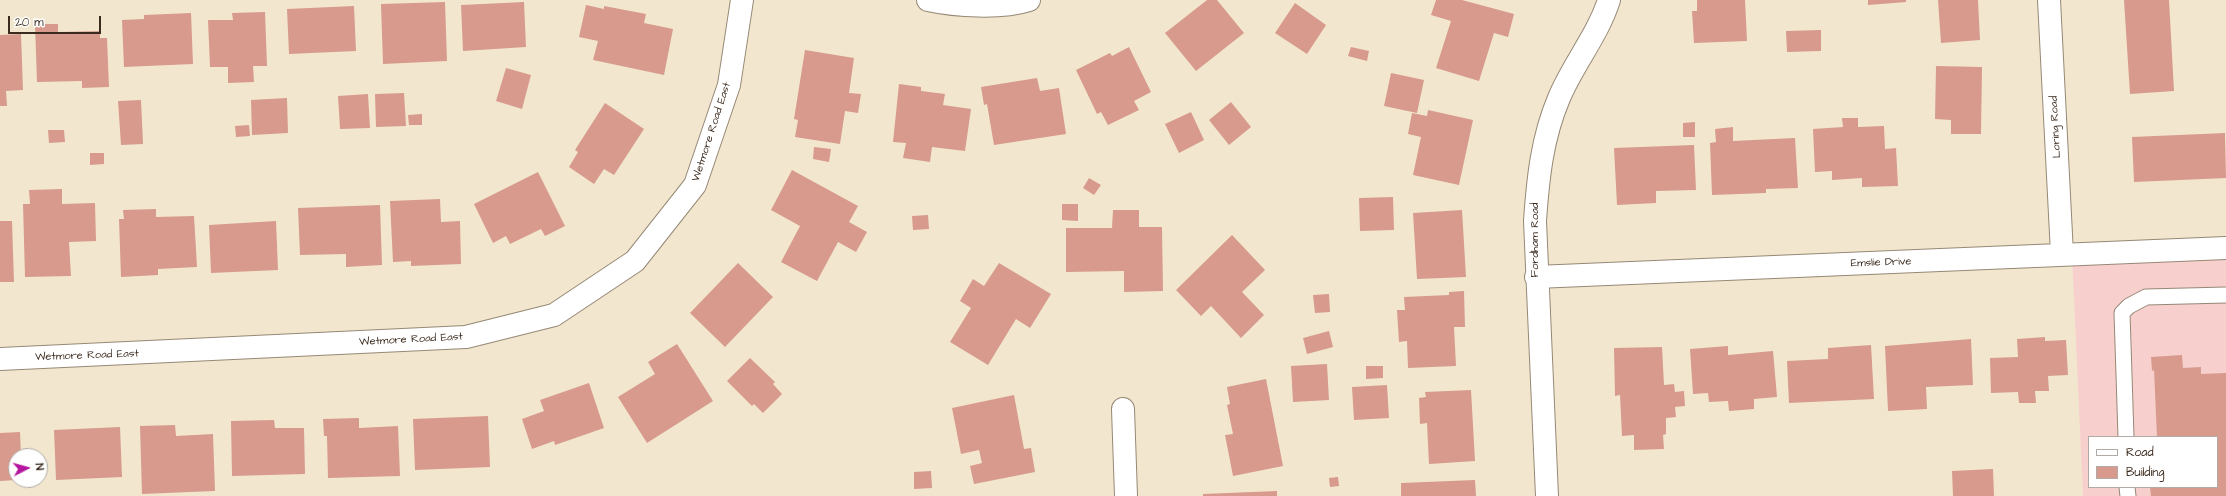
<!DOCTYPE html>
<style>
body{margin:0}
#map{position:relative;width:2226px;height:496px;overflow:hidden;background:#f2e7ce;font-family:"Architects Daughter",sans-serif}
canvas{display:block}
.legend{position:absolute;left:2088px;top:436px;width:130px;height:52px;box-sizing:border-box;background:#fff;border:1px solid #b1aaa5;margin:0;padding:5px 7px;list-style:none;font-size:12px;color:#3b2a1e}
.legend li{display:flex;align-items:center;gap:8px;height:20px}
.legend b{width:20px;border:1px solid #b1aaa5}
.north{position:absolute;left:8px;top:448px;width:40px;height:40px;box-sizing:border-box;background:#fff;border:1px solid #b1aaa5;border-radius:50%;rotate:84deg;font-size:11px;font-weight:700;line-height:16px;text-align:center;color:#3b2a1e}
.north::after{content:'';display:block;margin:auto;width:14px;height:18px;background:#b5179e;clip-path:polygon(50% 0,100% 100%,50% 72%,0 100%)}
.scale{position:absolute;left:8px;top:16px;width:93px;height:18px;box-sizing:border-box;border:2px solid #3b2a1e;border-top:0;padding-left:5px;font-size:12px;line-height:14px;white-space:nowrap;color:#3b2a1e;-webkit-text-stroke:3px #fff;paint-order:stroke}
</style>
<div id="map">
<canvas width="2226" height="496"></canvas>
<ul class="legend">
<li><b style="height:5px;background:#fff"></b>Road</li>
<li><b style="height:11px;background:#d79a8c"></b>Building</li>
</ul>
<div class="north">N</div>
<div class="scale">20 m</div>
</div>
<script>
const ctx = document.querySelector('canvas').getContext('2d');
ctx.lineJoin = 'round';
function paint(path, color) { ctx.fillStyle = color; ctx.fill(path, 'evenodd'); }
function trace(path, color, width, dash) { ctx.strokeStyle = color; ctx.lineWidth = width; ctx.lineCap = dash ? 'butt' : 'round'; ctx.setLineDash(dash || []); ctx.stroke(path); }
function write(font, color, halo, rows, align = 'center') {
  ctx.font = font + ' "Architects Daughter",sans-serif'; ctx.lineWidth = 3; ctx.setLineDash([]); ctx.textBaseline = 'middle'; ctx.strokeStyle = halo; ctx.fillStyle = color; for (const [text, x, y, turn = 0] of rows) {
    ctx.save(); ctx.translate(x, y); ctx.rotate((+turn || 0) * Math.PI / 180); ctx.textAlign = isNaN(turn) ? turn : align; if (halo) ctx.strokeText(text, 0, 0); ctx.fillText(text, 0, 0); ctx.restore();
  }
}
paint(new Path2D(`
 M 2226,249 L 2226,496 L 2083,496 L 2072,255 ZM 2089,437 L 2217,437 L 2217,487 L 2089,487 Z`), '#f7d0cd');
paint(new Path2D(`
 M 1207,0 L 1217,0 L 1244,33 L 1196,71 L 1165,33 Z
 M 1436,0 L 1462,0 L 1514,14 L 1508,37 L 1494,33 L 1479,81 L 1436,68 L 1451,21 L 1431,15 Z
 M 1697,0 L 1745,0 L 1747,41 L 1694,43 L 1692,11 L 1697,11 Z
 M 1868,0 L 1906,0 L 1906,2 L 1868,5 Z
 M 1938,0 L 1978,0 L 1980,40 L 1941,43 Z
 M 2124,0 L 2169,0 L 2174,91 L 2130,94 Z
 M 445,2 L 447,61 L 383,64 L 381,4 Z
 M 524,2 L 526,47 L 463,51 L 461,5 Z
 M 1295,3 L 1326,25 L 1307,54 L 1275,33 Z
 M 586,5 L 604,9 L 604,6 L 646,14 L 644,23 L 673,29 L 664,75 L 593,60 L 598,41 L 579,37 Z
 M 354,6 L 356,51 L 289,54 L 287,9 Z
 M 265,12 L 267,66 L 253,66 L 254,82 L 228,83 L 228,67 L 210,67 L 208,20 L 233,20 L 232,13 Z
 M 191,13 L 193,64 L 124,67 L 122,20 L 144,19 L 144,15 Z
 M 35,24 L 58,24 L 58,32 L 100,31 L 100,38 L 107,38 L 109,87 L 82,88 L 82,81 L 37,82 Z
 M 1821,30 L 1821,51 L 1787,52 L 1786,31 Z
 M 21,34 L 23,90 L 6,91 L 7,106 L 0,106 L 0,35 Z
 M 1129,47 L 1151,92 L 1134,101 L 1139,110 L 1108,125 L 1101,112 L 1097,114 L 1076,70 L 1110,53 L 1112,56 Z
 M 1351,47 L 1369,51 L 1367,61 L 1348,56 Z
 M 805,50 L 854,58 L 849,93 L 861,94 L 858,113 L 845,111 L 840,144 L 795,137 L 798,120 L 794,119 Z
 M 1936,66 L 1982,67 L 1981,134 L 1951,134 L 1951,120 L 1935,119 Z
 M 506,68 L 531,75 L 522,109 L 496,101 Z
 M 1391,73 L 1424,80 L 1417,113 L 1384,106 Z
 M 1037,78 L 1040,91 L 1059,88 L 1066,134 L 994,145 L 987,104 L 984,105 L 981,87 Z
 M 899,84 L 921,87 L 921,91 L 945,94 L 943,105 L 971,109 L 965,151 L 932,147 L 930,162 L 903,158 L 906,143 L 893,142 Z
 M 404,93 L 406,126 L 376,127 L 375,94 Z
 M 368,94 L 370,128 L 340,129 L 338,96 Z
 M 287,98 L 288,133 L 252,135 L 251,100 Z
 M 141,100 L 143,144 L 121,145 L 118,101 Z
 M 1231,102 L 1251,127 L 1229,145 L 1209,120 Z
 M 605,103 L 644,129 L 614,175 L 604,169 L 594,184 L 569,167 L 578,152 L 575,150 Z
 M 1428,110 L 1473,120 L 1459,185 L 1413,175 L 1421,137 L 1408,134 L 1412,113 L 1427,116 Z
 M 1191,112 L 1204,140 L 1179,153 L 1165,124 Z
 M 422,114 L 422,125 L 409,125 L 408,115 Z
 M 1842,118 L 1858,118 L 1858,127 L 1884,126 L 1885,149 L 1896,148 L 1898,186 L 1862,187 L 1862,178 L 1832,180 L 1832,171 L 1815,172 L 1813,129 L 1843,127 Z
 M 1695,122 L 1695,137 L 1683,137 L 1683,123 Z
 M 249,125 L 250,136 L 236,137 L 235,126 Z
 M 1733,127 L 1733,141 L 1795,138 L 1798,188 L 1766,189 L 1766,193 L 1712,195 L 1710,143 L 1716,142 L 1715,129 Z
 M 48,130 L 64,130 L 65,142 L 49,143 Z
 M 2225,133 L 2226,178 L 2134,182 L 2132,137 Z
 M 1694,145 L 1696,190 L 1656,191 L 1656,203 L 1617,205 L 1614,148 Z
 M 814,147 L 831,149 L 829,162 L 813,159 Z
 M 90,153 L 104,153 L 104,164 L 90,165 Z
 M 792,170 L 858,206 L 849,222 L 867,232 L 856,252 L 838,242 L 817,281 L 781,262 L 800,226 L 771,210 Z
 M 538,172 L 565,226 L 545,236 L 541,229 L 510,244 L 506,236 L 493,243 L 474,204 Z
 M 1089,178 L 1101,185 L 1094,195 L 1083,188 Z
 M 62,189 L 62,204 L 95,203 L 96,241 L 69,242 L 71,276 L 25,277 L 23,204 L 30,204 L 29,190 Z
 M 1393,197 L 1394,230 L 1360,231 L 1359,198 Z
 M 440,199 L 441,222 L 460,221 L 461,264 L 411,266 L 411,261 L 393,262 L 390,201 Z
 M 1062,204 L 1078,204 L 1078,221 L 1062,220 Z
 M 380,205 L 382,265 L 346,267 L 346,254 L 300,255 L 298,208 Z
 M 156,209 L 156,217 L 194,216 L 197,267 L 158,269 L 158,275 L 121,277 L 119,219 L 124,219 L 123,210 Z
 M 1113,210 L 1139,210 L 1139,227 L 1162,227 L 1163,291 L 1124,292 L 1124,271 L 1066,272 L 1066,228 L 1112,228 Z
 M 1462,210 L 1466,277 L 1417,279 L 1413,213 Z
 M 928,215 L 929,229 L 913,230 L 912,216 Z
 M 0,221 L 12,221 L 14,282 L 0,282 Z
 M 276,221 L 278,270 L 211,273 L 209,225 Z
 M 1232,235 L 1265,270 L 1242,292 L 1264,315 L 1241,338 L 1211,306 L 1201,316 L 1176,290 Z
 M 738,263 L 773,297 L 725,347 L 690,313 Z
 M 999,263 L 1051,294 L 1030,328 L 1016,319 L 988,365 L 950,342 L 971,308 L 960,301 L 973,279 L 984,286 Z
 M 1464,291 L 1465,327 L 1454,327 L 1456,366 L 1408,368 L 1407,341 L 1399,342 L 1397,310 L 1405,310 L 1404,297 L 1449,295 L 1449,292 Z
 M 1329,294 L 1330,312 L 1315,313 L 1313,295 Z
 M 1329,331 L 1333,347 L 1307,354 L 1303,338 Z
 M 2045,337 L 2045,341 L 2066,340 L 2068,375 L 2048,376 L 2049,391 L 2035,391 L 2036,403 L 2019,403 L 2018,392 L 1991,393 L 1990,358 L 2018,357 L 2017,339 Z
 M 1971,339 L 1973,385 L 1926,387 L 1927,409 L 1888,411 L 1885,346 Z
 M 677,344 L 713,401 L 647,443 L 618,397 L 655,374 L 648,362 Z
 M 1871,345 L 1874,399 L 1789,403 L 1787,361 L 1828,359 L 1828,348 Z
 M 1728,346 L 1728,355 L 1773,351 L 1777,397 L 1754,399 L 1754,409 L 1729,411 L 1728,401 L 1709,402 L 1708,393 L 1693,394 L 1690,349 Z
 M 1662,347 L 1664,385 L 1674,384 L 1675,392 L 1684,391 L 1685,406 L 1675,407 L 1676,417 L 1666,418 L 1666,434 L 1663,435 L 1664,449 L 1634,450 L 1634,435 L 1622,436 L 1620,395 L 1615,396 L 1614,348 Z
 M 2182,355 L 2183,368 L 2201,367 L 2201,374 L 2226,373 L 2226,496 L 2151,496 L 2150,487 L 2217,487 L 2217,437 L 2157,437 L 2154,370 L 2152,371 L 2151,357 Z
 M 750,358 L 775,382 L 773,384 L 782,394 L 763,413 L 754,404 L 752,406 L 727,381 Z
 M 1327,364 L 1329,400 L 1293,402 L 1291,366 Z
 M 1366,366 L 1383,366 L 1383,378 L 1366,379 Z
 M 1266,379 L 1283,466 L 1233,476 L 1225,435 L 1233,434 L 1227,405 L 1230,404 L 1227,387 Z
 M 589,383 L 604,428 L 555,445 L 554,441 L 532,449 L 522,419 L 544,411 L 540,400 Z
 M 1387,385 L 1389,418 L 1354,420 L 1352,387 Z
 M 1471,390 L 1475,461 L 1429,464 L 1427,423 L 1420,424 L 1419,398 L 1426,397 L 1425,392 Z
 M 1014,395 L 1024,449 L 1031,448 L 1035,472 L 974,484 L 970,466 L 982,463 L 979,450 L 961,454 L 952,408 Z
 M 488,416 L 490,467 L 415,470 L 413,419 Z
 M 359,418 L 359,428 L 398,426 L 400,476 L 328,478 L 327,436 L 324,436 L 323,419 Z
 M 274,420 L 275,428 L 304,428 L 305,474 L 232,476 L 231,421 Z
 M 175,425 L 176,436 L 213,434 L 215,491 L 142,494 L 140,426 Z
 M 120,427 L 122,477 L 56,480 L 54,430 Z
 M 20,432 L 21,456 L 16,456 L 16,480 L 0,481 L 0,433 Z
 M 1993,469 L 1994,496 L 1953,496 L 1952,471 Z
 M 931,471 L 932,488 L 914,489 L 914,472 Z
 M 1338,477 L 1339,486 L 1330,487 L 1329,478 Z
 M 1475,480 L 1476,496 L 1401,496 L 1401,483 Z
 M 1277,491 L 1277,496 L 1203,496 L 1203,494 Z`), '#d79a8c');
const lane = new Path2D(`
 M 2126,437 L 2122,313 L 2129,306 L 2146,297 L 2226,295
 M 2127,487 L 2128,496`);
const street = new Path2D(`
 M 928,0 C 956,6 1001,9 1029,0
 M 2049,0 L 2062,254
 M 1536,277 L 2226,248
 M 0,359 L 466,337 L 554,315 L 635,261 L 695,185 L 729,85 L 742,0
 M 1123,409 L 1126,496
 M 1547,496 L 1535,221 C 1538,178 1542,138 1559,98 C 1573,64 1598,35 1609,0`);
trace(lane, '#968876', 17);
trace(street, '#968876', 24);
trace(lane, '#fff', 15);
trace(street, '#fff', 22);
write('11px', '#3b2a1e', '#fff', [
 ["Loring Road",2056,127,-93],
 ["Wetmore Road East",712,132,-72],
 ["Fordham Road",1536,240,-90],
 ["Emslie Drive",1881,263,-2],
 ["Wetmore Road East",411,340,-3],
 ["Wetmore Road East",87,356,-2]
]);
</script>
